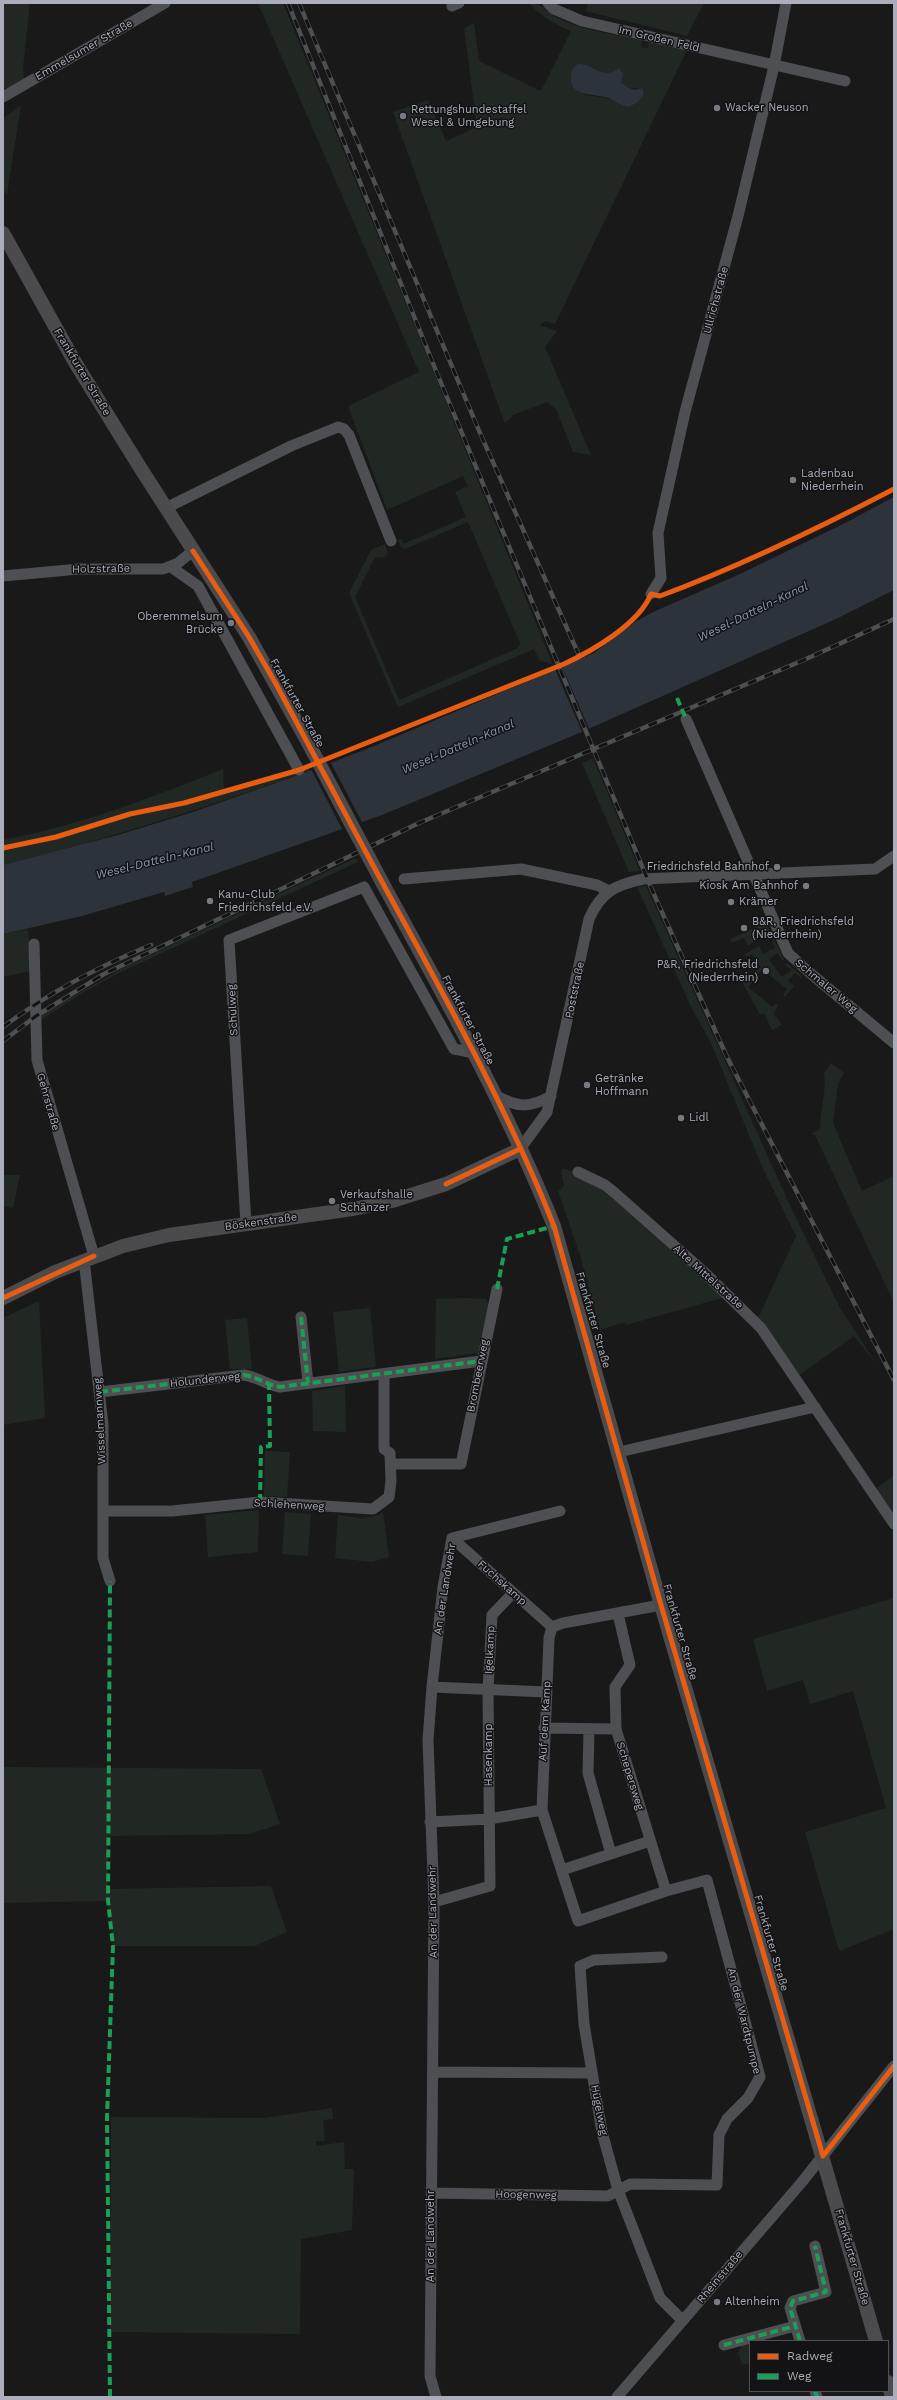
<!DOCTYPE html>
<meta charset="utf-8">
<style>
body{margin:0}
#map{position:relative;width:897px;height:2400px;overflow:hidden;background:#191919;font-family:"Work Sans",sans-serif}
canvas{display:block}
.frame{position:absolute;inset:0;border:4px solid #abaeb9;pointer-events:none}
.legend{position:absolute;left:749px;top:2340px;width:140px;height:52px;box-sizing:border-box;background:#131315;border:1px solid #505157;margin:0;padding:5px 7px;list-style:none;font-size:12px;color:#abaeb9}
.legend li{display:flex;align-items:center;gap:8px;height:20px}
.legend b{width:20px;border:1px solid #505157}
</style>
<div id="map">
<canvas width="897" height="2400"></canvas>
<div class="frame"></div>
<ul class="legend">
<li><b style="height:5px;background:#e95d12"></b>Radweg</li>
<li><b style="height:5px;background:#1a9f57"></b>Weg</li>
</ul>
</div>
<script>
const ctx = document.querySelector('canvas').getContext('2d');
ctx.lineJoin = 'round';
function paint(path, color) { ctx.fillStyle = color; ctx.fill(path, 'evenodd'); }
function trace(path, color, width, dash) { ctx.strokeStyle = color; ctx.lineWidth = width; ctx.lineCap = dash ? 'butt' : 'round'; ctx.setLineDash(dash || []); ctx.stroke(path); }
function write(font, color, halo, rows, align = 'center') {
  ctx.font = font + ' "Work Sans",sans-serif'; ctx.lineWidth = 3; ctx.setLineDash([]); ctx.textBaseline = 'middle'; ctx.strokeStyle = halo; ctx.fillStyle = color; for (const [text, x, y, turn = 0] of rows) {
    ctx.save(); ctx.translate(x, y); ctx.rotate((+turn || 0) * Math.PI / 180); ctx.textAlign = isNaN(turn) ? turn : align; if (halo) ctx.strokeText(text, 0, 0); ctx.fillText(text, 0, 0); ctx.restore();
  }
}
paint(new Path2D(`
 M 3,3 L 30,3 L 23,68 L 24,79 L 3,90 Z
 M 258,3 L 283,3 L 553,665 L 539,660 L 534,649 L 398,707 L 349,593 L 371,550 L 385,544 L 388,554 L 382,558 L 375,557 L 355,597 L 399,700 L 518,648 L 520,643 L 468,522 L 405,549 L 401,547 L 398,540 L 401,539 L 403,544 L 466,517 L 455,492 L 468,486 L 463,476 L 387,510 L 348,406 L 419,372 Z
 M 529,3 C 543,3 546,12 558,18 C 582,31 615,34 642,40 L 641,47 L 648,48 L 649,41 L 685,50 L 686,52 L 555,324 L 545,321 L 540,325 L 557,331 L 545,347 L 591,455 L 573,452 L 556,409 L 547,402 L 513,415 L 505,424 L 393,112 L 428,100 L 446,141 L 477,127 L 464,28 L 474,23 L 479,61 L 541,91 L 571,31 C 554,24 541,16 529,3 ZM 574,66 L 593,68 L 602,73 L 613,73 L 626,87 L 639,89 L 612,99 L 586,95 L 574,88 L 571,81 Z
 M 589,3 L 704,3 L 687,36 L 585,11 Z
 M 21,105 L 7,195 L 3,189 L 3,118 Z
 M 593,758 L 640,871 L 629,872 L 582,763 Z
 M 307,765 L 310,771 C 208,806 107,840 3,865 L 3,840 C 80,825 151,798 223,769 L 224,790 Z
 M 355,858 L 358,862 L 123,971 L 84,992 L 39,1021 L 39,1018 L 46,1012 L 127,966 Z
 M 646,886 L 793,1212 L 840,1308 L 877,1365 L 854,1336 L 798,1376 L 758,1318 L 796,1236 L 763,1169 L 711,1043 L 692,1009 L 637,887 Z
 M 760,919 L 767,923 L 771,934 L 769,935 L 766,928 L 753,933 L 757,940 L 748,946 L 744,938 L 732,943 L 730,939 L 762,924 Z
 M 28,929 L 31,971 L 3,977 L 3,934 Z
 M 774,940 L 784,959 L 783,961 L 777,953 L 769,960 L 782,977 L 792,970 L 785,965 L 787,963 L 802,976 L 801,978 L 795,973 L 788,981 L 794,986 L 785,997 L 783,995 L 787,989 L 763,970 L 756,975 L 754,973 L 761,967 L 752,954 L 746,957 L 745,954 L 759,946 L 763,954 L 775,948 L 772,941 Z
 M 748,976 L 753,982 L 748,987 L 772,1007 L 776,1003 L 778,1005 L 774,1014 L 782,1025 L 772,1030 L 764,1013 L 760,1015 L 741,980 Z
 M 831,1063 L 844,1073 L 838,1084 L 833,1123 L 862,1191 L 894,1176 L 894,1303 L 815,1135 L 811,1134 L 820,1129 C 820,1111 827,1089 824,1073 Z
 M 563,1169 C 599,1169 719,1293 749,1322 L 722,1298 L 626,1325 L 625,1322 L 600,1330 L 581,1258 L 558,1191 L 564,1186 L 561,1172 Z
 M 3,1175 L 20,1175 L 13,1208 L 3,1206 Z
 M 469,1298 L 486,1299 L 489,1305 L 478,1353 L 435,1359 L 436,1299 Z
 M 39,1301 L 45,1418 L 3,1425 L 3,1318 Z
 M 370,1308 L 376,1367 L 339,1372 L 333,1312 Z
 M 247,1318 L 252,1369 L 230,1369 L 225,1320 Z
 M 345,1386 L 346,1432 L 313,1431 L 312,1391 Z
 M 265,1451 L 290,1452 L 287,1497 L 264,1496 Z
 M 894,1475 L 894,1517 L 876,1489 Z
 M 259,1510 L 258,1552 L 208,1557 L 205,1515 Z
 M 285,1512 L 311,1514 L 308,1556 L 282,1554 Z
 M 383,1512 L 389,1557 L 372,1562 L 335,1558 L 338,1515 C 352,1517 370,1521 383,1512 Z
 M 894,1598 L 894,1929 L 839,1951 L 805,1832 L 886,1808 L 853,1691 L 810,1704 L 803,1680 L 767,1691 L 753,1639 Z
 M 3,1767 L 261,1769 L 280,1824 L 249,1834 L 108,1836 L 108,1889 L 271,1886 L 287,1932 L 254,1946 L 113,1946 L 108,1901 L 3,1903 Z
 M 332,2108 L 333,2119 L 323,2120 L 325,2141 L 316,2141 L 316,2146 L 344,2142 L 345,2169 L 354,2169 L 352,2230 L 301,2239 L 300,2334 L 110,2332 L 111,2117 L 264,2118 Z
 M 750,2343 L 750,2363 L 742,2365 L 738,2353 L 742,2345 Z`), '#212823');
paint(new Path2D(`
 M 578,64 C 594,63 603,82 619,68 L 623,74 L 621,82 C 627,88 635,92 642,88 L 644,94 L 638,102 L 629,107 C 620,106 614,99 605,97 C 593,94 569,96 571,77 C 571,71 573,67 578,64 Z
 M 894,497 L 894,590 L 836,619 L 577,734 L 382,815 L 192,882 L 193,887 L 165,896 L 164,892 L 82,916 L 3,934 L 3,865 L 118,835 L 193,812 L 310,771 L 374,746 L 594,653 L 635,622 L 653,612 L 740,574 L 843,524 Z`), '#2d333b');
paint(new Path2D(`
 M 561,664 L 590,731 L 583,734 L 554,667 Z
 M 330,761 L 363,824 L 343,831 L 311,769 Z`), '#191919');
trace(new Path2D(`
 M 548,3 L 554,9 L 582,21 L 845,81
 M 452,6 L 459,3
 M 3,97 L 165,3
 M 166,508 L 291,446 L 338,427 L 344,429 L 349,435 L 391,541
 M 171,567 L 198,586 L 299,770
 M 3,576 L 79,569 L 163,569 L 178,563 L 193,551
 M 651,594 L 661,578 L 658,533 L 685,412 L 738,216 L 774,66 L 786,3
 M 686,719 L 788,953 L 810,973 L 894,1043
 M 404,879 L 521,869 L 597,885 L 609,891
 M 34,944 L 37,1060 L 94,1256
 M 494,1095 C 517,1107 528,1109 551,1096
 M 520,1149 L 547,1112 L 589,919 C 601,892 615,885 643,879 L 875,869 L 894,856
 M 578,1172 L 605,1185 L 615,1193 L 703,1271 L 761,1328 L 894,1524
 M 246,1224 L 229,940 L 364,887 L 454,1049 L 475,1053
 M 84,1260 L 103,1425 L 103,1558 L 110,1581
 M 301,1317 L 308,1383
 M 100,1392 L 244,1375 C 258,1377 267,1385 280,1387 L 481,1361
 M 619,1452 L 815,1407
 M 391,1464 L 461,1464 L 497,1289
 M 104,1511 L 172,1511 L 260,1502 L 373,1509 L 389,1497 L 391,1481 L 390,1453 L 384,1449 L 384,1375
 M 452,1538 L 552,1627
 M 432,1687 L 546,1692
 M 544,1728 L 616,1729 L 666,1891
 M 589,1729 L 588,1773 L 611,1854
 M 616,1729 L 615,1687 L 630,1665 L 618,1614
 M 430,1822 L 489,1819 L 542,1810
 M 562,1870 L 650,1841
 M 434,1902 L 490,1886 L 488,1690 L 492,1615 L 513,1593
 M 662,1957 L 594,1960 L 580,1966 L 584,2024 L 602,2132 L 618,2190 L 660,2298 L 682,2320
 M 433,2072 L 592,2073
 M 431,2193 L 608,2196 L 630,2184 L 717,2185 L 719,2135 L 727,2119 L 748,2098 L 760,2077 L 707,1880 L 666,1891 L 578,1921 L 542,1810 L 549,1638 L 552,1627 L 563,1623 L 661,1605
 M 800,2341 L 790,2308 L 793,2301 L 826,2292 L 815,2246
 M 724,2345 L 795,2326
 M 815,2391 L 817,2397
 M 436,2397 L 430,2376 L 434,1902 L 428,1740 L 432,1687 L 443,1587 L 452,1538 L 560,1511
 M 617,2397 L 802,2182 L 894,2066`), '#4e4f52', 11);
trace(new Path2D(`
 M 3,233 L 76,364 L 141,469 L 249,637 L 304,735
 M 383,884 C 444,996 507,1108 554,1226 L 661,1605 L 876,2341
 M 3,1298 L 55,1272 L 123,1246 L 169,1235 L 353,1209 L 392,1201 L 446,1184 L 520,1149
 M 888,2382 L 892,2397`), '#4b4b4e', 14);
const rail = new Path2D(`
 M 288,3 L 434,366 L 652,890 L 727,1057 L 894,1380
 M 299,3 L 480,433 L 578,653
 M 3,1027 C 48,993 100,966 151,945
 M 3,1041 L 36,1016 L 104,974 L 419,823 L 806,659 L 894,619`);
trace(rail, '#4e4f51', 4.5);
trace(rail, '#131315', 3, [9]);
trace(new Path2D(`
 M 304,735 L 383,884`), '#4b4b4e', 14);
trace(new Path2D(`
 M 677,698 L 686,719
 M 497,1289 L 507,1239 L 554,1226
 M 301,1317 L 308,1383
 M 100,1392 L 244,1375 C 258,1377 267,1385 280,1387 L 481,1361
 M 260,1502 L 261,1447 L 270,1446 L 269,1385
 M 800,2341 L 790,2308 L 793,2301 L 826,2292 L 815,2246
 M 724,2345 L 795,2326
 M 815,2391 L 817,2397
 M 110,2397 L 107,2117 L 113,1946 L 108,1901 L 110,1581`), '#1a9f57', 4, [8, 4]);
trace(new Path2D(`
 M 193,551 L 249,637 L 276,684 C 317,760 357,837 399,913 C 455,1015 511,1118 554,1226 L 661,1605 L 823,2156
 M 3,848 L 56,837 L 130,814 L 184,803 L 299,770 L 564,664 C 592,651 639,624 651,594 L 660,596 C 741,566 817,529 894,489
 M 446,1184 L 520,1149
 M 3,1298 L 94,1256
 M 823,2156 L 894,2066`), '#e95d12', 5);
for (const [x, y, r, color] of [
 [717,108,4,"#787a81"],
 [403,116,4,"#787a81"],
 [793,480,4,"#787a81"],
 [231,623,4,"#787a81"],
 [777,867,4,"#787a81"],
 [806,886,4,"#787a81"],
 [210,901,4,"#787a81"],
 [731,902,4,"#787a81"],
 [744,928,4,"#787a81"],
 [766,971,4,"#787a81"],
 [587,1085,4,"#787a81"],
 [681,1118,4,"#787a81"],
 [332,1201,4,"#787a81"],
 [717,2302,4,"#787a81"]
]) { const dot = new Path2D(); dot.arc(x, y, r, 0, 2 * Math.PI); ctx.fillStyle = color; ctx.fill(dot); trace(dot, '#131315', 1.5); }
write('11px', '#abaeb9', '#131315', [
 ["Im Großen Feld",659,39,13],
 ["Emmelsumer Straße",84,50,-30],
 ["Ullrichstraße",716,300,-75],
 ["Frankfurter Straße",82,372,59],
 ["Holzstraße",101,569,-1],
 ["Frankfurter Straße",297,703,61],
 ["Schmaler Weg",826,986,40],
 ["Poststraße",575,990,-78],
 ["Schulweg",233,1010,-93],
 ["Frankfurter Straße",468,1020,62],
 ["Gehrstraße",48,1102,74],
 ["Böskenstraße",261,1222,-8],
 ["Alte Mittelstraße",708,1277,42],
 ["Frankfurter Straße",593,1320,74],
 ["Brombeerweg",478,1376,-79],
 ["Holunderweg",205,1380,-6],
 ["Wisselmannweg",100,1421,-93],
 ["Schlehenweg",289,1505,3],
 ["Fuchskamp",502,1583,42],
 ["An der Landwehr",445,1589,-81],
 ["Frankfurter Straße",680,1632,74],
 ["Igelkamp",490,1650,-87],
 ["Auf dem Kamp",545,1721,-87],
 ["Hasenkamp",489,1755,-90],
 ["Schepersweg",630,1776,73],
 ["An der Landwehr",433,1912,-91],
 ["Frankfurter Straße",771,1943,74],
 ["An der Wardtpumpe",744,2021,76],
 ["Hügelweg",599,2110,79],
 ["Hoogenweg",526,2195,1],
 ["An der Landwehr",431,2236,-90],
 ["Frankfurter Straße",852,2257,74],
 ["Rheinstraße",720,2277,-50]
]);
write('11px', '#abaeb9', '#131315', [
 ["Wacker Neuson",725,108],
 ["Rettungshundestaffel",411,110],
 ["Wesel & Umgebung",411,123],
 ["Ladenbau",801,474],
 ["Niederrhein",801,487],
 ["Oberemmelsum",223,617,"right"],
 ["Brücke",223,630,"right"],
 ["Friedrichsfeld Bahnhof",769,867,"right"],
 ["Kiosk Am Bahnhof",798,886,"right"],
 ["Kanu-Club",218,895],
 ["Friedrichsfeld e.V.",218,908],
 ["Krämer",739,902],
 ["B&R, Friedrichsfeld",752,922],
 ["(Niederrhein)",752,935],
 ["P&R, Friedrichsfeld",758,965,"right"],
 ["(Niederrhein)",758,978,"right"],
 ["Getränke",595,1079],
 ["Hoffmann",595,1092],
 ["Lidl",689,1118],
 ["Verkaufshalle",340,1195],
 ["Schänzer",340,1208],
 ["Altenheim",725,2302]
], 'left');
write('italic 12px', '#8598b1', '#131315', [
 ["Wesel-Datteln-Kanal",753,612,-26],
 ["Wesel-Datteln-Kanal",458,747,-23],
 ["Wesel-Datteln-Kanal",155,861,-14]
]);
</script>
